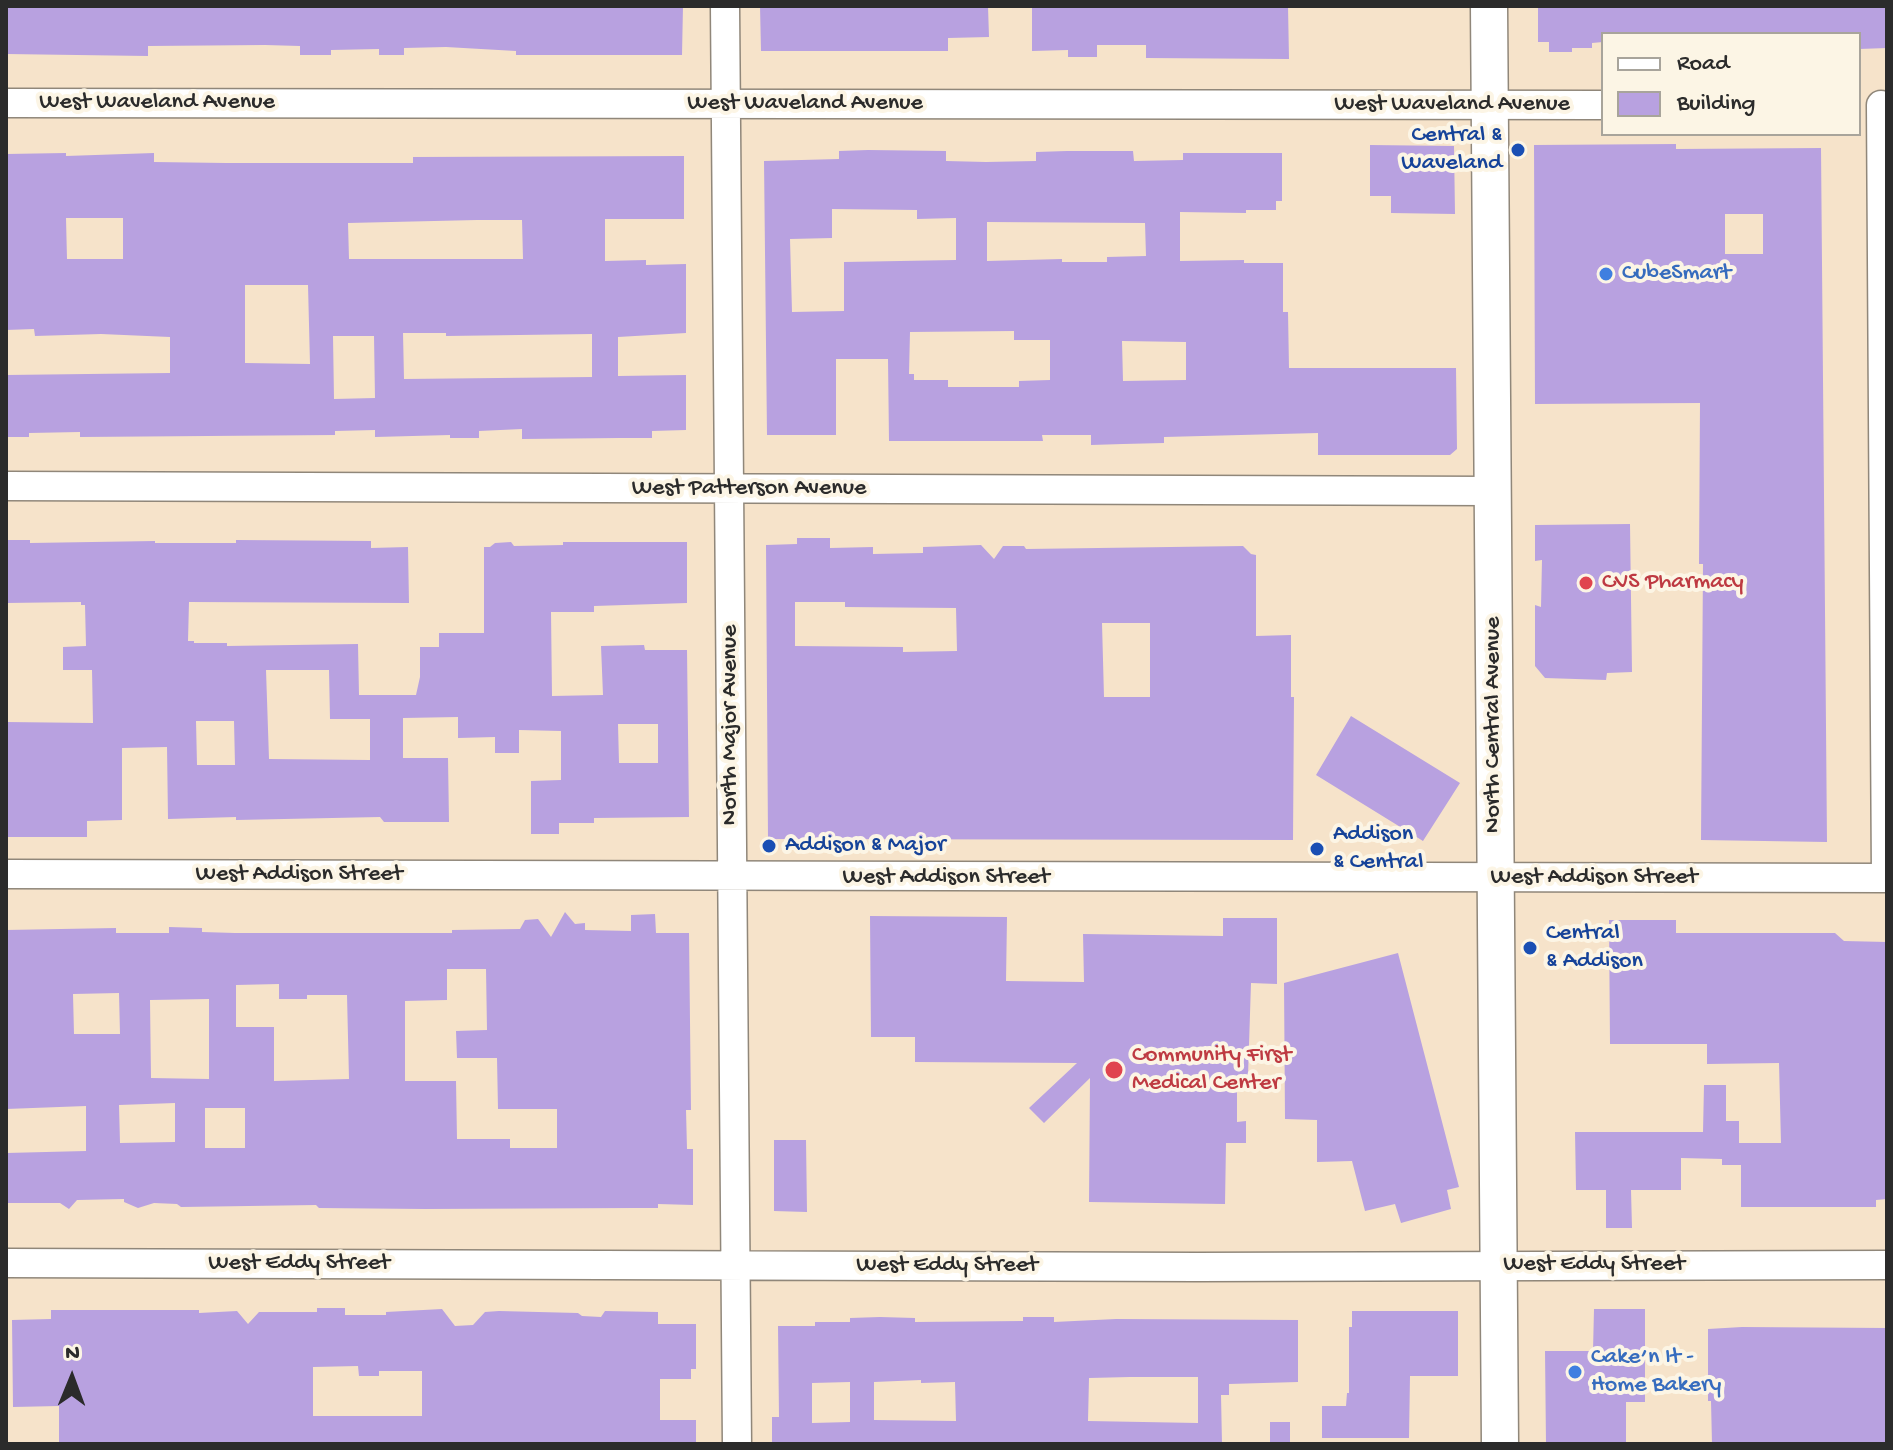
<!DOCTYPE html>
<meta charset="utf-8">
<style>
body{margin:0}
#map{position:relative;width:1893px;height:1450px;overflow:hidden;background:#f6e3ca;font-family:"Gochi Hand",sans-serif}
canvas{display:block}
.frame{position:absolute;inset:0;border:8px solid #2b2b2b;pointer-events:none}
.legend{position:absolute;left:1601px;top:32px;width:260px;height:104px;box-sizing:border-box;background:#fcf5e5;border:2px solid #a8a49b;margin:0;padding:10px 14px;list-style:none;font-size:24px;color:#2b2b2b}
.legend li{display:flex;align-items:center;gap:16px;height:40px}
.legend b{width:40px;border:2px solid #a8a49b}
.north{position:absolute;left:32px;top:1338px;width:80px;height:80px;-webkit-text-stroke:6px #fcf5e5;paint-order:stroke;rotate:1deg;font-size:22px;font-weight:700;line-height:32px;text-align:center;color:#2b2b2b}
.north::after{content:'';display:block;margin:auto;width:28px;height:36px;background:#2b2b2b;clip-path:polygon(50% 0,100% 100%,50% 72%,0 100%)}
</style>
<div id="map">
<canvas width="1893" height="1450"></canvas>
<div class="frame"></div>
<ul class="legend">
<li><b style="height:10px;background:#fff"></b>Road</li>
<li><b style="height:22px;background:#b8a1e0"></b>Building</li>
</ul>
<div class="north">N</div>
</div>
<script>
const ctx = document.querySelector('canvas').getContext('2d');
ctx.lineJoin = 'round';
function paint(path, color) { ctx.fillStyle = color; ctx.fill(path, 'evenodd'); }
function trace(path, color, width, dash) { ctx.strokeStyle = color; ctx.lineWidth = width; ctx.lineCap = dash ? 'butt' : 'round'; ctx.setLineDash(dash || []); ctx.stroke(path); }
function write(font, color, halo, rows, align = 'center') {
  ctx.font = font + ' "Gochi Hand",sans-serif'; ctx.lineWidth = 8; ctx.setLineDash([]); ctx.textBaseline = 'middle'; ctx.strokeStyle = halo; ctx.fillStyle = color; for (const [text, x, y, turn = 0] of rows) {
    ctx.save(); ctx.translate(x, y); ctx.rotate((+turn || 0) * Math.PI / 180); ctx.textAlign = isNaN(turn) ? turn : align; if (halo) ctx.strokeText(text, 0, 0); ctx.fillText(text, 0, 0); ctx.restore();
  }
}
paint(new Path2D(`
 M 6,6 L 683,6 L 682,55 L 516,55 L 516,51 L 446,47 L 404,48 L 404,55 L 379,55 L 379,49 L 331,50 L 331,55 L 300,55 L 300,46 L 265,45 L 148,46 L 148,56 L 6,54 Z
 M 760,6 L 988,6 L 989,37 L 948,38 L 948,51 L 761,51 Z
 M 1032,6 L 1288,6 L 1289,59 L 1146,58 L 1146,45 L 1097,45 L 1097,57 L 1068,57 L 1068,50 L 1032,51 Z
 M 1538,6 L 1887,6 L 1887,48 L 1859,49 L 1859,34 L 1603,34 L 1603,42 L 1592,43 L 1592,48 L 1572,48 L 1572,52 L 1549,52 L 1549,42 L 1538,42 Z
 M 1676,144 L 1676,149 L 1821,148 L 1827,842 L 1701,840 L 1703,564 L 1699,564 L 1700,403 L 1535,404 L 1534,145 ZM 1725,214 L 1763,214 L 1763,254 L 1725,254 Z
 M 1370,145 L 1454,146 L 1455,214 L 1391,213 L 1391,196 L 1370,196 Z
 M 868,150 L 946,151 L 946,161 L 986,162 L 1036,161 L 1036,152 L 1067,151 L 1133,151 L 1134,161 L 1183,160 L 1183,153 L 1282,153 L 1282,201 L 1276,201 L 1276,210 L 1246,210 L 1246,213 L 1180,212 L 1180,261 L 1244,260 L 1244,263 L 1283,263 L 1283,312 L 1288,312 L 1289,368 L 1456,368 L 1457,449 L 1450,455 L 1318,455 L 1318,433 L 1164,437 L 1164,443 L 1123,444 L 1091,445 L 1091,435 L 1042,435 L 1043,441 L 889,441 L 888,359 L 836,359 L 836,435 L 767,435 L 764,161 L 839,159 L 839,151 ZM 832,209 L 917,210 L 917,219 L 956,218 L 956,260 L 844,262 L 844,311 L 792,312 L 790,239 L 832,238 ZM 987,222 L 1145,223 L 1146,256 L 1107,257 L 1107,262 L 1062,262 L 1062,259 L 987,261 ZM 1014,331 L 1014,340 L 1050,340 L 1050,380 L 1019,381 L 1019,387 L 948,387 L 948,380 L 914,380 L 914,374 L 909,374 L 910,332 ZM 1122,341 L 1186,342 L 1186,380 L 1123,381 Z
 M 66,153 L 66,156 L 154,153 L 154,162 L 226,163 L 413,163 L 413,157 L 684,156 L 684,219 L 605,219 L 605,261 L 646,260 L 646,265 L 686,264 L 686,333 L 618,337 L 618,376 L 686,375 L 686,430 L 652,431 L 652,438 L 619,438 L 522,439 L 522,429 L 479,431 L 479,438 L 450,438 L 450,435 L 375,437 L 375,430 L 335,431 L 335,435 L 80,437 L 80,432 L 29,433 L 29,437 L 6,437 L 6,375 L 170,373 L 170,337 L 101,334 L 35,336 L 34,329 L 6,330 L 6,154 ZM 66,218 L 123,218 L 123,259 L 67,259 ZM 477,220 L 522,220 L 523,259 L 349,259 L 348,223 ZM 245,285 L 308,285 L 310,364 L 245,363 ZM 403,333 L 446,333 L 446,336 L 592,334 L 592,377 L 404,379 ZM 333,336 L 374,336 L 375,398 L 334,399 Z
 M 1630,524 L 1632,672 L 1607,673 L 1606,680 L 1545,678 L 1535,666 L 1535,605 L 1541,607 L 1542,560 L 1535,561 L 1535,525 Z
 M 797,538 L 830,538 L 830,548 L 873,547 L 873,554 L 923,553 L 923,547 L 981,545 L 994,559 L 1003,546 L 1024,546 L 1026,549 L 1243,546 L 1251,554 L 1256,555 L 1256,636 L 1291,635 L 1291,697 L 1294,697 L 1293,840 L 768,839 L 766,545 L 797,544 ZM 795,602 L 845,602 L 845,607 L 956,608 L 957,651 L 903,652 L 903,647 L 795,646 ZM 1102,623 L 1150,623 L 1150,697 L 1104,697 Z
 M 6,540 L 30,540 L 30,543 L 155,541 L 155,543 L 236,543 L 236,540 L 371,541 L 371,548 L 408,547 L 409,603 L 189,602 L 188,641 L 194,641 L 194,643 L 227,643 L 227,646 L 358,644 L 359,695 L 416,695 L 420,677 L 420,647 L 439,647 L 439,633 L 484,633 L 484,547 L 490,547 L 495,543 L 511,542 L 514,546 L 563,545 L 563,542 L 687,542 L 687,603 L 594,606 L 594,612 L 551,612 L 552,696 L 603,695 L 601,646 L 644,645 L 645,650 L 687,650 L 689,817 L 594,818 L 594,823 L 559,823 L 559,834 L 531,834 L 531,781 L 561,780 L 561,731 L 519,730 L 519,753 L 495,753 L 495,737 L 458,738 L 458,717 L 403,718 L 403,758 L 448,758 L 449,822 L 384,822 L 380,817 L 236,820 L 236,817 L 168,819 L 167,747 L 122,748 L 122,820 L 87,821 L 87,837 L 6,837 L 6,722 L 93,723 L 92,670 L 63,670 L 63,647 L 86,646 L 85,605 L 81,605 L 81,602 L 6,603 ZM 266,670 L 329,670 L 330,719 L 370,719 L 370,760 L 269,759 ZM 196,721 L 234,721 L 235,765 L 197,765 ZM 618,724 L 658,724 L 658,763 L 619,763 Z
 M 1351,716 L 1460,783 L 1423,841 L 1316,775 Z
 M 565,912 L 575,924 L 585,923 L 585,930 L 631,931 L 631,915 L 655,914 L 656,933 L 689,933 L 691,1110 L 686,1110 L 687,1149 L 693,1149 L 693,1205 L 658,1204 L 658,1208 L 634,1208 L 425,1209 L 319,1208 L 316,1205 L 181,1207 L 177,1204 L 154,1203 L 138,1208 L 124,1202 L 124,1199 L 77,1200 L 69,1209 L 60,1203 L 6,1203 L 6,1153 L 86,1151 L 86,1106 L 6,1109 L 6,930 L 116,928 L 116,933 L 169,933 L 169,927 L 202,928 L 202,932 L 235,933 L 452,933 L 452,930 L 520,929 L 525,920 L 538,919 L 551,937 ZM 447,969 L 486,969 L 487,1030 L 456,1031 L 457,1058 L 497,1058 L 498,1109 L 557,1109 L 557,1148 L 510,1148 L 510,1139 L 457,1139 L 456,1081 L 405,1081 L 405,1001 L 447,1000 ZM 279,984 L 279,999 L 307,999 L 307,995 L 347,995 L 349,1079 L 274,1081 L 274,1027 L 236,1027 L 236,985 ZM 119,993 L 120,1034 L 74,1034 L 73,994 ZM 209,999 L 209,1079 L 151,1078 L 150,1000 ZM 175,1103 L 175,1142 L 120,1143 L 119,1105 ZM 205,1108 L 245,1108 L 245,1148 L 205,1148 Z
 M 870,916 L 1007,917 L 1006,981 L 1084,982 L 1083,934 L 1223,936 L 1223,918 L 1277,918 L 1277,984 L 1251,983 L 1248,1076 L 1237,1076 L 1237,1122 L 1246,1121 L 1246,1143 L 1226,1143 L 1225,1204 L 1089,1202 L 1090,1078 L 1044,1123 L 1029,1108 L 1077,1063 L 915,1062 L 915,1037 L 871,1037 Z
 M 1609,920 L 1676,920 L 1676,933 L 1835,933 L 1844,941 L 1887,942 L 1887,1199 L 1876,1200 L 1876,1207 L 1741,1207 L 1741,1165 L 1722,1165 L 1722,1159 L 1681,1158 L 1681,1190 L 1631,1190 L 1632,1228 L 1606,1228 L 1606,1190 L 1576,1190 L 1575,1132 L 1703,1132 L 1704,1085 L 1726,1085 L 1726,1121 L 1739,1121 L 1739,1143 L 1781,1143 L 1779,1063 L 1707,1064 L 1707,1044 L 1610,1044 Z
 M 1398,953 L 1459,1187 L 1447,1190 L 1451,1209 L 1401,1223 L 1395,1204 L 1365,1211 L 1352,1161 L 1317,1162 L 1317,1120 L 1285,1119 L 1284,983 Z
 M 774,1140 L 806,1140 L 807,1212 L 774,1211 Z
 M 317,1308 L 345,1308 L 345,1315 L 386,1315 L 386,1312 L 442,1309 L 455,1326 L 473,1325 L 485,1312 L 499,1311 L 578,1313 L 582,1316 L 601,1317 L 605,1311 L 658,1312 L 658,1324 L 696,1324 L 696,1369 L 691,1369 L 691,1379 L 660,1379 L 660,1420 L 696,1420 L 696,1444 L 59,1442 L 59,1406 L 13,1407 L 12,1320 L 51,1319 L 51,1310 L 199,1310 L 199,1313 L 237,1311 L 248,1324 L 259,1312 L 317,1312 ZM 358,1366 L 359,1376 L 379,1376 L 379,1371 L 422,1371 L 422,1416 L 313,1416 L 313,1367 Z
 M 1594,1309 L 1645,1309 L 1645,1402 L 1626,1402 L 1626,1444 L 1546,1444 L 1545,1351 L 1593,1351 Z
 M 1352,1311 L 1458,1311 L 1458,1376 L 1410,1376 L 1409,1438 L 1322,1438 L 1322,1406 L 1346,1406 L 1347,1393 L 1349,1393 L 1349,1327 L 1352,1327 Z
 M 880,1317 L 915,1318 L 915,1322 L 1023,1321 L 1023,1317 L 1054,1317 L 1054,1322 L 1116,1319 L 1298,1320 L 1298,1382 L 1229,1384 L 1229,1395 L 1221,1395 L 1222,1444 L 772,1444 L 772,1417 L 779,1417 L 778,1326 L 815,1326 L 815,1322 L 850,1322 L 850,1318 ZM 1130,1377 L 1198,1377 L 1198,1423 L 1088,1421 L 1089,1378 ZM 921,1380 L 921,1383 L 955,1382 L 956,1421 L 874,1420 L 874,1382 ZM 850,1382 L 850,1422 L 812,1423 L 812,1383 Z
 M 1742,1327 L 1887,1328 L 1887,1444 L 1712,1444 L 1711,1401 L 1708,1401 L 1708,1329 Z
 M 1270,1422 L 1290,1422 L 1290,1444 L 1270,1444 Z`), '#b8a1e0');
const minor = new Path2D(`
 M 725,6 L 737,1444
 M 6,103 L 1603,105
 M 1881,105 L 1886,878
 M 6,486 L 1492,491
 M 6,874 L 1887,878
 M 6,1263 L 1197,1267 L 1887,1265`);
const major = new Path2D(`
 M 1489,6 L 1500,1444`);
trace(minor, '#90877a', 31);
trace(major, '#90877a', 39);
trace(minor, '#fff', 28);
trace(major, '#fff', 36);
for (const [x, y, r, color] of [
 [1518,150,8,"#1a4fb4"],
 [1606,274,8,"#3f7fe0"],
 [1586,583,8,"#e0444e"],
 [769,846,8,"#1a4fb4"],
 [1317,849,8,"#1a4fb4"],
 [1530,948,8,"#1a4fb4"],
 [1114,1070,10,"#e0444e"],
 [1575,1372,8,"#3f7fe0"]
]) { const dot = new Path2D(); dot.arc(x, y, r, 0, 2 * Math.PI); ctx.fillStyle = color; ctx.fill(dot); trace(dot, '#fcf5e5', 3); }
write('24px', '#2b2b2b', '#fcf5e5', [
 ["West Waveland Avenue",157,103],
 ["West Waveland Avenue",805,104],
 ["West Waveland Avenue",1452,105],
 ["West Patterson Avenue",749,489],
 ["North Major Avenue",731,725,-90],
 ["North Central Avenue",1494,725,-90],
 ["West Addison Street",299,875],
 ["West Addison Street",946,878],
 ["West Addison Street",1594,878],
 ["West Eddy Street",299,1264],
 ["West Eddy Street",1594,1265],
 ["West Eddy Street",947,1266]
]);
write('24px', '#164399', '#fcf5e5', [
 ["Central &",1502,136,"right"],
 ["Waveland",1502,164,"right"],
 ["Addison",1333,835],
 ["& Central",1333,863],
 ["Addison & Major",785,846],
 ["Central",1546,934],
 ["& Addison",1546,962]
], 'left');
write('24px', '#366cbe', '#fcf5e5', [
 ["CubeSmart",1622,274],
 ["Cake’n It -",1591,1358],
 ["Home Bakery",1591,1386]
], 'left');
write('24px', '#be3a42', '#fcf5e5', [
 ["CVS Pharmacy",1602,583],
 ["Community First",1132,1056],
 ["Medical Center",1132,1084]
], 'left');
</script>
